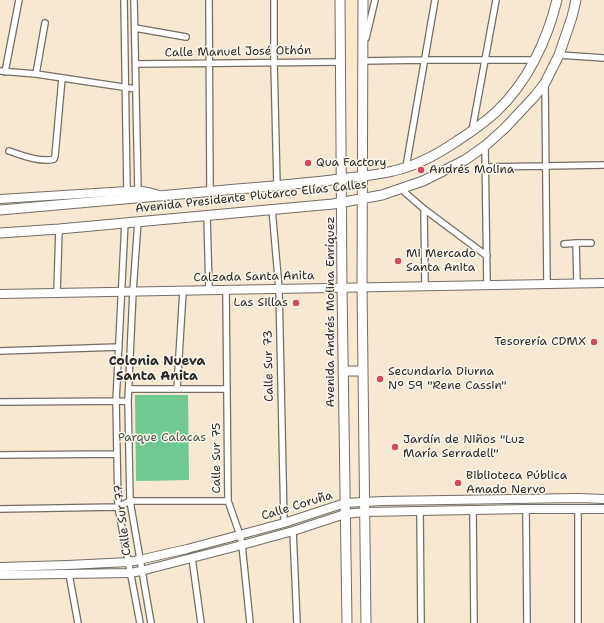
<!DOCTYPE html>
<meta charset="utf-8">
<style>
body{margin:0}
canvas{display:block;background:#f6e8d1}
</style>
<canvas width="604" height="623"></canvas>
<script>
const ctx = document.querySelector('canvas').getContext('2d');
ctx.lineJoin = 'round';
function paint(path, color) { ctx.fillStyle = color; ctx.fill(path, 'evenodd'); }
function trace(path, color, width, dash) { ctx.strokeStyle = color; ctx.lineWidth = width; ctx.lineCap = dash ? 'butt' : 'round'; ctx.setLineDash(dash || []); ctx.stroke(path); }
function write(font, color, halo, rows, align = 'center') {
  ctx.font = font + ' "Shantell Sans",sans-serif'; ctx.lineWidth = 3; ctx.setLineDash([]); ctx.textBaseline = 'middle'; ctx.strokeStyle = halo; ctx.fillStyle = color; for (const [text, x, y, turn = 0] of rows) {
    ctx.save(); ctx.translate(x, y); ctx.rotate((+turn || 0) * Math.PI / 180); ctx.textAlign = isNaN(turn) ? turn : align; if (halo) ctx.strokeText(text, 0, 0); ctx.fillText(text, 0, 0); ctx.restore();
  }
}
paint(new Path2D(`
 M 135,395 L 188,395 L 189,480 L 136,481 Z`), '#6fc990');
const street = new Path2D(`
 M 124,0 L 127,191
 M 134,0 L 138,190
 M 209,0 L 210,192
 M 274,0 L 274,62 L 277,186
 M 135,28 L 186,37
 M 366,38 L 375,0
 M 559,55 L 604,58
 M 363,61 L 424,60 L 534,60
 M 136,64 L 341,62
 M 0,71 L 36,74 L 136,89
 M 5,72 L 19,0
 M 36,74 L 45,23
 M 545,84 L 547,284
 M 472,131 L 496,0
 M 485,146 L 487,285
 M 9,151 C 21,155 41,163 54,159 L 55,156 L 62,78
 M 406,167 L 435,0
 M 485,167 L 604,165
 M 401,189 L 424,209 L 487,256
 M 272,209 L 279,289 L 284,523
 M 424,209 L 425,286
 M 207,215 L 209,290
 M 138,221 L 133,291 L 128,401 L 130,501 L 151,623
 M 125,222 L 116,401 L 118,507 L 140,623
 M 576,243 L 591,243
 M 564,244 L 576,243 L 577,283
 M 226,290 L 228,501 L 240,535 L 242,545 L 250,623
 M 57,293 L 59,229
 M 0,351 L 119,347
 M 129,389 L 227,389
 M 177,389 L 183,291
 M 0,402 L 128,401
 M 0,455 L 117,454
 M 0,509 L 118,507 L 130,501 L 228,501
 M 526,509 L 527,623
 M 578,509 L 578,623
 M 473,510 L 474,623
 M 420,511 L 421,623
 M 293,531 L 297,623
 M 192,558 L 201,623
 M 69,574 L 78,623`);
const secondary = new Path2D(`
 M 0,199 L 127,191 C 139,190 150,191 161,196
 M 0,294 L 604,283
 M 0,567 L 68,565 L 129,562 L 139,560 L 187,549 L 284,523 L 345,503 L 382,501 L 578,498 L 604,499
 M 0,575 L 130,573 L 141,571 L 242,545 L 293,531 L 345,514 L 365,512 L 526,509 L 604,509`);
const primary = new Path2D(`
 M 340,0 L 342,288 L 347,623
 M 363,0 L 362,287 L 366,623
 M 0,210 C 75,204 150,197 226,190 C 261,187 297,184 332,180 C 352,177 373,176 393,171 C 416,166 438,154 457,141 C 471,132 484,123 496,112 C 527,83 547,41 557,0
 M 0,233 L 59,229 L 333,204 L 382,195 L 423,181 L 465,160 L 485,146 L 505,128 L 535,96 L 545,83 L 559,55 L 572,17 L 576,0
 M 343,371 L 363,371`);
trace(street, '#726d65', 8);
trace(secondary, '#726d65', 10);
trace(primary, '#726d65', 11);
trace(street, '#fff', 5.5);
trace(secondary, '#fff', 8);
trace(primary, '#fff', 9);
for (const [x, y, r, color] of [
 [308,163,4,"#d1495b"],
 [421,170,4,"#d1495b"],
 [398,261,4,"#d1495b"],
 [296,303,4,"#d1495b"],
 [594,342,4,"#d1495b"],
 [380,379,4,"#d1495b"],
 [395,447,4,"#d1495b"],
 [458,483,4,"#d1495b"]
]) { const dot = new Path2D(); dot.arc(x, y, r, 0, 2 * Math.PI); ctx.fillStyle = color; ctx.fill(dot); trace(dot, '#fbf7ec', 1.5); }
write('12px', '#2b2b2b', '#fbf7ec', [
 ["Calle Manuel José Othón",238,52,-1],
 ["Avenida Presidente Plutarco Elías Calles",251,197,-6],
 ["Calzada Santa Anita",254,277,-1],
 ["Avenida Andrés Molina Enríquez",331,312,-90],
 ["Calle Sur 73",269,366,-91],
 ["Calle Sur 75",217,458,-90],
 ["Calle Coruña",297,506,-17],
 ["Calle Sur 77",123,520,-97]
]);
write('12px', '#2b2b2b', '#fbf7ec', [
 ["Qua Factory",316,163],
 ["Andrés Molina",429,170],
 ["Mi Mercado",406,254],
 ["Santa Anita",406,268],
 ["Las Sillas",288,303,"right"],
 ["Tesorería CDMX",586,342,"right"],
 ["Secundaria Diurna",388,372],
 ["N° 59 \"Rene Cassin\"",388,386],
 ["Jardín de Niños \"Luz",403,440],
 ["María Serradell\"",403,454],
 ["Biblioteca Pública",466,476],
 ["Amado Nervo",466,490]
], 'left');
write('12px', '#3f5a49', '#fbf7ec', [
 ["Parque Calacas",162,438]
]);
write('bold 13px', '#2b2b2b', '#fbf7ec', [
 ["Colonia Nueva",157,362],
 ["Santa Anita",157,377]
]);
</script>
